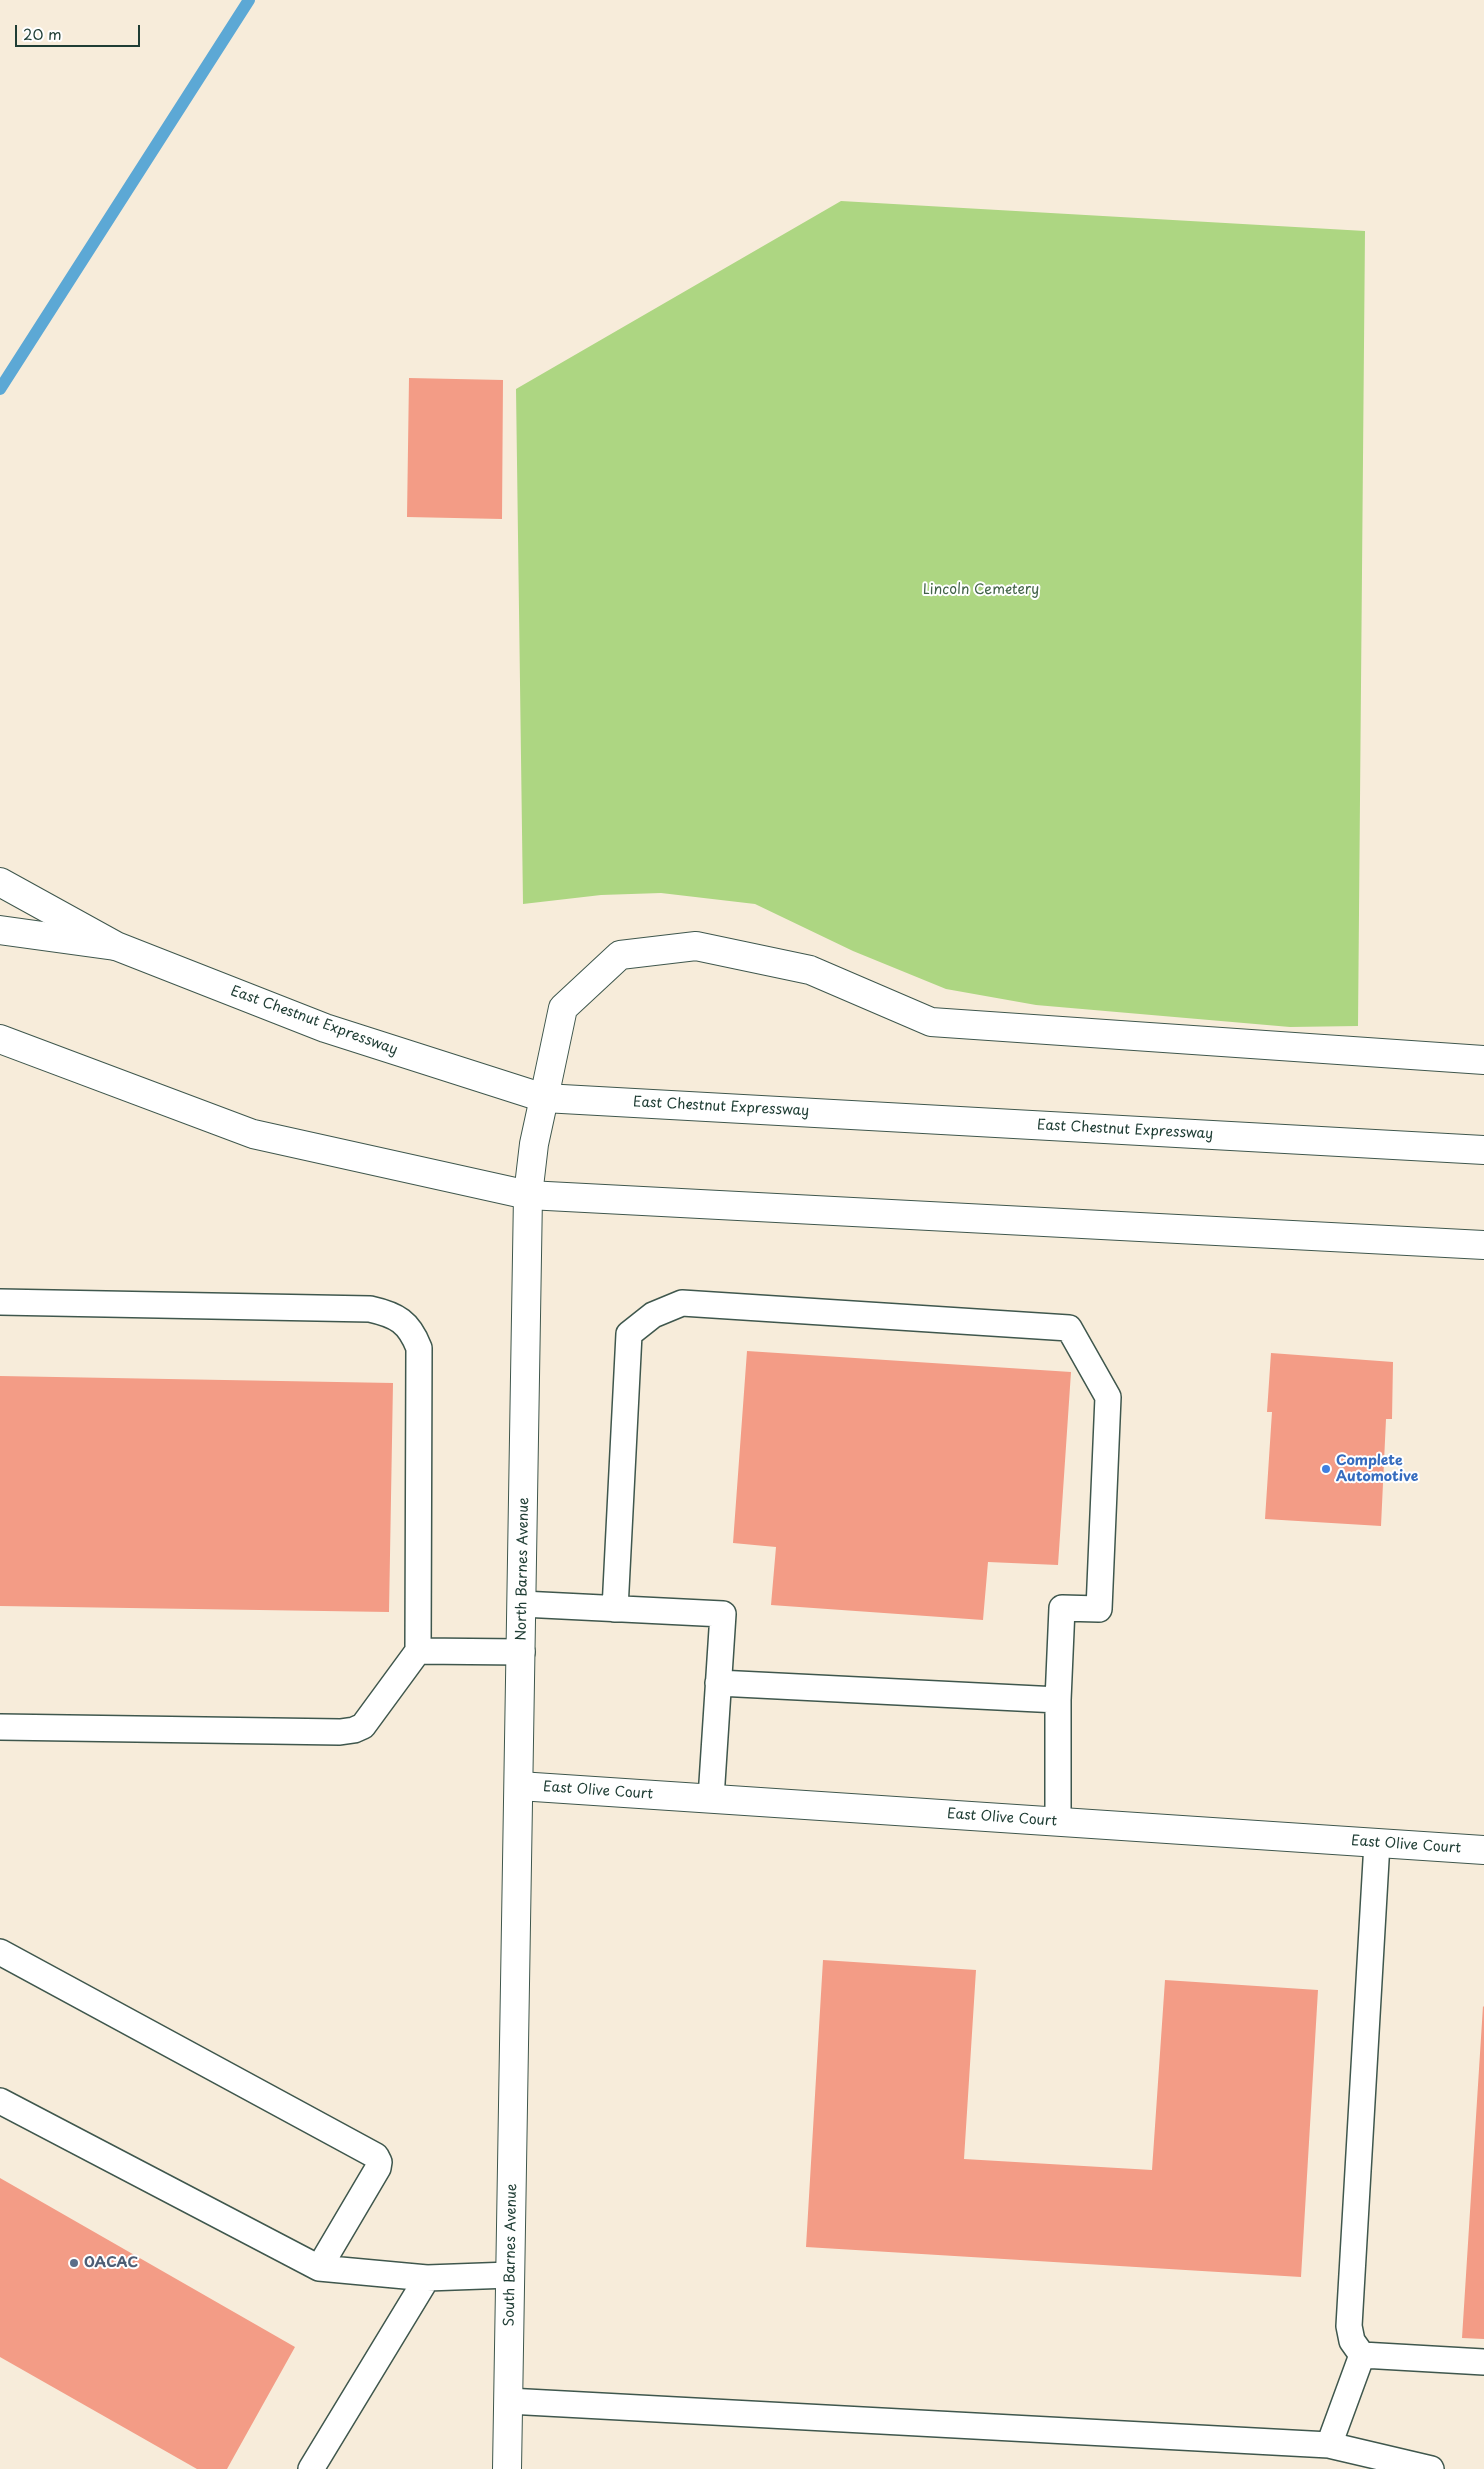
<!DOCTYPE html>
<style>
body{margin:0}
#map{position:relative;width:1484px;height:2469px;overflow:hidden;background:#f7ecda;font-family:"Playpen Sans",sans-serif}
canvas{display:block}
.scale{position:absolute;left:15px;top:25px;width:125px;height:22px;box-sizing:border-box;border:2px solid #1f3d34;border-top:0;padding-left:6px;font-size:15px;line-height:18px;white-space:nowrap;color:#1f3d34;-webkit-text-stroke:4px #fff;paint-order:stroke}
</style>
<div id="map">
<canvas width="1484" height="2469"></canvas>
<div class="scale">20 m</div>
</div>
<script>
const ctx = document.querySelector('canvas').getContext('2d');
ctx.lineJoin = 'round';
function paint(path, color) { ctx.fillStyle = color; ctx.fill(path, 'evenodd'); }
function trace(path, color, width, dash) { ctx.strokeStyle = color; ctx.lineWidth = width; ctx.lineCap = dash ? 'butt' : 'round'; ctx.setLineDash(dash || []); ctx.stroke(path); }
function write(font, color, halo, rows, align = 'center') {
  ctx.font = font + ' "Playpen Sans",sans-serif'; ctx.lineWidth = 4; ctx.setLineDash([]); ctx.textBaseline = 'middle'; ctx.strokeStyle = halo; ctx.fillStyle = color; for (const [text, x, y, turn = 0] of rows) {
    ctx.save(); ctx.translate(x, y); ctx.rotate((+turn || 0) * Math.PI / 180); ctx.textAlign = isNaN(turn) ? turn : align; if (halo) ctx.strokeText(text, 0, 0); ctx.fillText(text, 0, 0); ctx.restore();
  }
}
paint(new Path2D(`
 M 841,201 L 1365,231 L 1358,1026 L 1290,1027 L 1036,1005 L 946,989 L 853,951 L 755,904 L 661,893 L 601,895 L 523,904 L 516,389 Z`), '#add682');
trace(new Path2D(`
 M 0,389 L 249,0`), '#5ca8d5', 12);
paint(new Path2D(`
 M 409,378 L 503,380 L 502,519 L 407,517 Z
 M 747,1351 L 1071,1372 L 1058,1565 L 988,1562 L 983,1620 L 771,1605 L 776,1547 L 733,1543 Z
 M 1271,1353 L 1393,1362 L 1392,1419 L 1386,1419 L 1381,1526 L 1265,1519 L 1272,1412 L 1267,1412 Z
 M 0,1376 L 393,1383 L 389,1612 L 0,1606 Z
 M 823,1960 L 976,1970 L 964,2159 L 1152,2170 L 1165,1980 L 1318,1990 L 1301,2277 L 806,2247 Z
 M 1483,2006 L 1484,2007 L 1484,2339 L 1462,2338 Z
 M 0,2178 L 295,2347 L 227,2469 L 197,2469 L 0,2357 Z`), '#f39c86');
const service = new Path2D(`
 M 0,1302 L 370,1309 C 397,1315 409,1322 419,1348 L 418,1651 L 363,1726 L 354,1730 L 340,1732 L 0,1727
 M 522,1604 L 723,1614 L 711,1798
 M 615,1609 L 629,1334 L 653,1315 L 682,1303 L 1069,1328 L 1108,1397 L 1099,1609 L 1062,1608 L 1058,1700
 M 418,1651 L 522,1652
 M 718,1683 L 1058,1700 L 1058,1822
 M 1377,1843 L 1349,2326 L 1352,2341 L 1362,2355 L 1484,2362
 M 0,1952 L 376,2156 L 379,2162 L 378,2168 L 319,2268
 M 0,2101 L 319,2268 L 427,2278 L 510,2275
 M 508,2401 L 1329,2445 L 1431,2469
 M 1329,2445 L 1362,2355
 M 311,2469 L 427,2278`);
const minor = new Path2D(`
 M 544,1098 L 563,1008 L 620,955 L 696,946 L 810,970 L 931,1022 L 1484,1060
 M 519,1786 L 1484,1850`);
const tertiary = new Path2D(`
 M 507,2469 L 528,1195 L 534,1144 L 544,1098`);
const secondary = new Path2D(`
 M 0,930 L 115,946`);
const primary = new Path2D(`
 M 0,882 L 116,946 L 325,1028 L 544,1098 L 1484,1150
 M 0,1039 L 253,1134 L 528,1195 L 1484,1245`);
trace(service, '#3f574d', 28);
trace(minor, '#3f574d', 30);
trace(tertiary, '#3f574d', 30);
trace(secondary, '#3f574d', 30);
trace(primary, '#3f574d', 30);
trace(service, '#fff', 25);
trace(minor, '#fff', 28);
trace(tertiary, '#fff', 28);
trace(secondary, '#fff', 28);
trace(primary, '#fff', 28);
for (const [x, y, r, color] of [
 [1326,1469,5,"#3f7fe0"],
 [74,2263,5,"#5c6f8a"]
]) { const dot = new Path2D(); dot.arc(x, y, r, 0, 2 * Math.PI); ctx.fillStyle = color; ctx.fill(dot); trace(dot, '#fff', 2); }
write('14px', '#426348', '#fff', [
 ["Lincoln Cemetery",981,590]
]);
write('14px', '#1f3d34', '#fff', [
 ["East Chestnut Expressway",314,1021,20],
 ["East Chestnut Expressway",721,1107,3],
 ["East Chestnut Expressway",1125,1130,3],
 ["North Barnes Avenue",523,1569,-89],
 ["East Olive Court",598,1791,4],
 ["East Olive Court",1002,1818,4],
 ["East Olive Court",1406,1845,4],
 ["South Barnes Avenue",511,2255,-89]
]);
write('bold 14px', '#366cbe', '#fff', [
 ["Complete",1336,1461],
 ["Automotive",1336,1477]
], 'left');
write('bold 14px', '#4e5e75', '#fff', [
 ["OACAC",84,2263]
], 'left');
</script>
